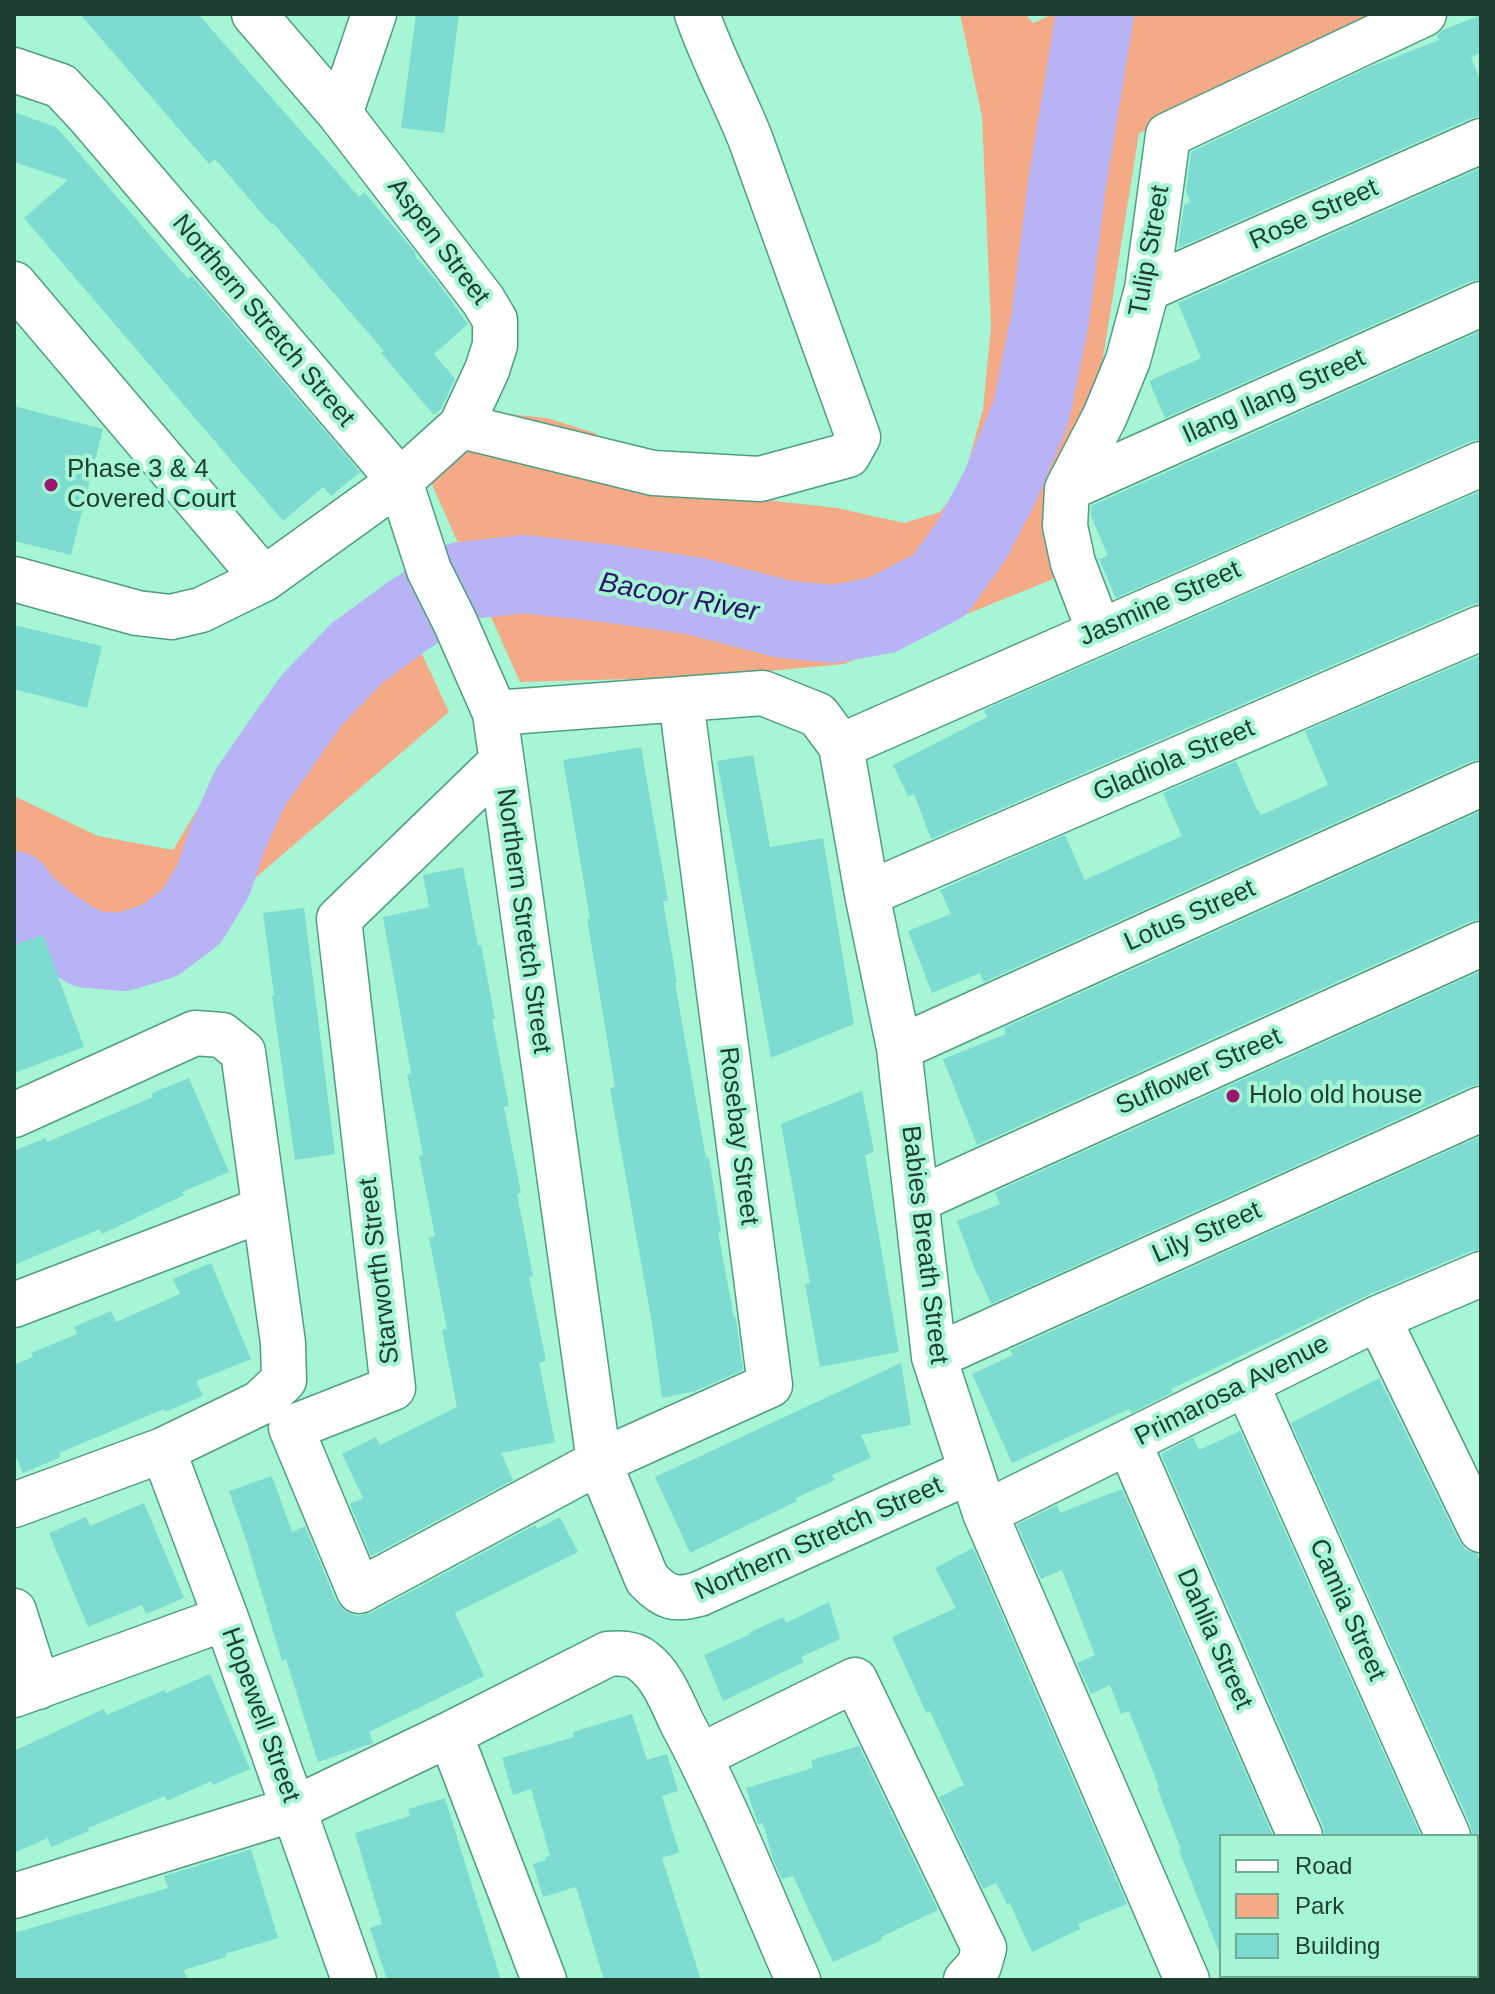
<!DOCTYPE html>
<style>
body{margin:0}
#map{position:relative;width:1495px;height:1994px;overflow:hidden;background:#a6f5d4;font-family:Arial,sans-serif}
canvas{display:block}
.frame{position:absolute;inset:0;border:16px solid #1d3e31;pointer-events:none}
.legend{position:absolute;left:1219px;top:1834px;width:260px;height:144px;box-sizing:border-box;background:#a6f5d4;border:2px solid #6fac93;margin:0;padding:10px 14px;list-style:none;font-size:24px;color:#1d3e31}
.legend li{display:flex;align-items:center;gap:16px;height:40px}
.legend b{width:40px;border:2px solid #6fac93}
</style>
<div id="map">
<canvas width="1495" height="1994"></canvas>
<div class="frame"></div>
<ul class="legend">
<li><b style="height:10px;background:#fff"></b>Road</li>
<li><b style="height:22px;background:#f4aa87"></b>Park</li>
<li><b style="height:22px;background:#7edbd1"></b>Building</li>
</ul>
</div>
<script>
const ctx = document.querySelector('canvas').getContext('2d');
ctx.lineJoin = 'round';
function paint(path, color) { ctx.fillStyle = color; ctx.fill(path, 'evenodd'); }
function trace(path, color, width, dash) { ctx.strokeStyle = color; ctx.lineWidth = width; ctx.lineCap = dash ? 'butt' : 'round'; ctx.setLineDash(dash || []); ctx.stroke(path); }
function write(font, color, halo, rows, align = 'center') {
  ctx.font = font + ' Arial,sans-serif'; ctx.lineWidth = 8; ctx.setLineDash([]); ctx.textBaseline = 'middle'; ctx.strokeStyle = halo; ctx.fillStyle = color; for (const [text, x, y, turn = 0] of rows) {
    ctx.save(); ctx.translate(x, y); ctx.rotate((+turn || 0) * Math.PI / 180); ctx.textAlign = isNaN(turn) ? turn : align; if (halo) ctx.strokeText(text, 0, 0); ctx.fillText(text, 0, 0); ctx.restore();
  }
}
paint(new Path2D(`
 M 960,14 L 1025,14 L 1033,23 L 1054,14 L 1385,14 L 1139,133 L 1098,389 L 1050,517 L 1053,579 L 844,664 L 703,677 L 520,682 L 430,480 L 489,412 L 547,418 L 595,433 L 638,482 L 713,494 L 837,508 L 904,523 L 940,512 L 962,485 L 983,409 L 991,327 L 982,116 Z
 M 395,596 L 449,712 L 255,878 L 231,914 L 197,957 L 137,984 L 91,984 L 37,957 L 14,932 L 14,796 L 98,836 L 173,850 L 236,745 L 309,672 Z`), '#f4aa87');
trace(new Path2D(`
 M 14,890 L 24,904 L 52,927 L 87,949 L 122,952 L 159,941 L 191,917 L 213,881 L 228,837 L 250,788 L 311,701 L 357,653 L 409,615 L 461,581 L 523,574 L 605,583 L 695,596 L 783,619 L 834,624 L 882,615 L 940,585 L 973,538 L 1000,487 L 1031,412 L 1050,320 L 1067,184 L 1095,14`), '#b7b3f4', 78);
paint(new Path2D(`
 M 80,14 L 198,14 L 359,197 L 364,192 L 415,252 L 416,255 L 415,256 L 436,280 L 468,324 L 434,354 L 455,379 L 441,409 L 434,415 L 381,353 L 384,351 L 273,223 L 271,224 L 215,159 L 209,164 Z
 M 416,14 L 459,14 L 444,133 L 401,128 Z
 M 1481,15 L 1481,53 L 1471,57 L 1481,82 L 1481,116 L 1471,118 L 1178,248 L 1184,205 L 1190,203 L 1186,190 L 1191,152 L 1365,69 L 1439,40 L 1437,35 L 1443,30 Z
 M 14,112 L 56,127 L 59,130 L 188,279 L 192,276 L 360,472 L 331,496 L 323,487 L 283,521 L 24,218 L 68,180 L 14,162 Z
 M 1481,168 L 1481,279 L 1471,281 L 1165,418 L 1149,381 L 1201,358 L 1178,303 Z
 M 1481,331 L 1481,439 L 1471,441 L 1116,598 L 1099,559 L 1108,556 L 1091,516 L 1091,506 Z
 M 14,406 L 103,429 L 71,555 L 14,541 Z
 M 1481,491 L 1481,603 L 1471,605 L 931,839 L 914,794 L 908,796 L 893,765 L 987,717 L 984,710 Z
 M 14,625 L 102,646 L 87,708 L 14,689 Z
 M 1481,655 L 1481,759 L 1471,761 L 984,982 L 980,973 L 932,993 L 908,931 L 951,914 L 940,890 L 1065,835 L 1085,880 L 1182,836 L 1163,793 L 1236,761 L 1257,810 L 1258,809 L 1261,815 L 1328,785 L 1305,731 Z
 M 641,747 L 668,901 L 663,901 L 677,983 L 675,983 L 706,1158 L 709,1158 L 721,1231 L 718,1232 L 734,1318 L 736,1318 L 737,1327 L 743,1370 L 695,1391 L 662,1398 L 652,1324 L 610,1088 L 615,1087 L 587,919 L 590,918 L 563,760 Z
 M 753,755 L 770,847 L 823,838 L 854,1024 L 771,1058 L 717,761 Z
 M 1481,811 L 1481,919 L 1471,921 L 977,1145 L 943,1059 L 1006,1034 L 1004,1028 Z
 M 463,867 L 478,946 L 481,945 L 495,1019 L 492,1019 L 509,1106 L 504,1107 L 521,1193 L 517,1194 L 533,1276 L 529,1277 L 546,1361 L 539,1363 L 555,1442 L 501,1453 L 513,1480 L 371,1556 L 350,1504 L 363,1498 L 342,1454 L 376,1437 L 380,1445 L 457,1407 L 442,1330 L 447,1329 L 429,1238 L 435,1236 L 419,1156 L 423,1155 L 407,1074 L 411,1073 L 383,917 L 429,907 L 423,875 Z
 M 304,908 L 335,1154 L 295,1160 L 272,996 L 274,995 L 263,913 Z
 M 43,935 L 84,1047 L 14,1073 L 14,945 Z
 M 1481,971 L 1481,1084 L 1471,1086 L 991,1304 L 978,1274 L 977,1275 L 957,1221 L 1000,1204 L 995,1192 Z
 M 189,1078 L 229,1172 L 182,1192 L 184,1195 L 102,1234 L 100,1229 L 14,1265 L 14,1151 L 45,1138 L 47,1142 L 153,1097 L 152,1093 Z
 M 862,1091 L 874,1152 L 865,1155 L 899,1352 L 820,1367 L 805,1284 L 810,1283 L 781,1124 Z
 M 1481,1136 L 1481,1250 L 1471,1251 L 1368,1295 L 1171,1389 L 1173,1392 L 1131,1413 L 1129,1409 L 1012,1463 L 972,1374 L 1013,1355 L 1010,1350 Z
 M 211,1263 L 251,1359 L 196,1381 L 203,1396 L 165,1412 L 164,1409 L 59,1453 L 61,1457 L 23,1473 L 14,1452 L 14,1365 L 33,1357 L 31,1353 L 77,1334 L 74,1327 L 111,1311 L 116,1322 L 180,1294 L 173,1279 Z
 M 901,1363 L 911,1425 L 861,1435 L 871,1458 L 832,1475 L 835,1480 L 796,1498 L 797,1501 L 690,1553 L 655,1477 Z
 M 1379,1378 L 1459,1541 L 1466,1550 L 1477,1554 L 1481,1562 L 1481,1836 L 1473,1836 L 1471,1826 L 1291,1423 Z
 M 1240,1431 L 1421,1836 L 1325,1836 L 1323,1826 L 1161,1454 L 1193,1437 L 1199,1450 Z
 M 272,1476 L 292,1532 L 305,1526 L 336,1601 L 344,1611 L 357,1616 L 371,1613 L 535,1525 L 537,1529 L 560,1517 L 578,1552 L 455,1613 L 484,1676 L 369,1732 L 373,1743 L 318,1762 L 286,1659 L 282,1661 L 247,1543 L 229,1491 Z
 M 1122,1489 L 1273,1836 L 1221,1836 L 1221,1951 L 1219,1952 L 1179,1850 L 1181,1849 L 1157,1788 L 1159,1787 L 1129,1711 L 1121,1714 L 1110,1685 L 1091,1694 L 1077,1663 L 1095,1655 L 1062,1570 L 1041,1579 L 1017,1525 L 1057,1505 L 1060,1513 Z
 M 144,1503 L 184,1598 L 146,1614 L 142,1605 L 88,1627 L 49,1533 L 86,1517 L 90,1526 Z
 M 973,1548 L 1127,1904 L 1078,1924 L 1080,1929 L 1032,1952 L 1010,1903 L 1007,1904 L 996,1883 L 983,1889 L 939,1797 L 964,1785 L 930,1711 L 926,1713 L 892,1637 L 956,1608 L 935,1568 Z
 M 829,1602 L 840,1639 L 801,1657 L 804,1662 L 723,1701 L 704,1655 L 751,1634 L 750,1632 L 783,1617 L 786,1623 Z
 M 210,1674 L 250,1769 L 213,1785 L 211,1781 L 167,1801 L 165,1796 L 88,1828 L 89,1831 L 51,1847 L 48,1838 L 14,1853 L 14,1751 L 104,1709 L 107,1715 L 164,1690 L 166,1693 Z
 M 632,1714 L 647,1760 L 667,1754 L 678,1791 L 662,1796 L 679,1852 L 662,1858 L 701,1980 L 604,1980 L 576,1887 L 543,1897 L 533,1864 L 546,1860 L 545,1857 L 550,1856 L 531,1789 L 513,1795 L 502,1758 L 574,1737 L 573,1732 Z
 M 859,1746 L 938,1910 L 881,1937 L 882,1940 L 833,1962 L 793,1876 L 782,1879 L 773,1859 L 763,1823 L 758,1824 L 746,1788 L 813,1768 L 811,1760 Z
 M 445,1798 L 501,1980 L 387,1980 L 370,1928 L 382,1924 L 355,1833 L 410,1816 L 408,1809 Z
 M 251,1849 L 278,1938 L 225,1954 L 226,1957 L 184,1970 L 187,1980 L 14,1980 L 14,1933 L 168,1888 L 164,1876 Z`), '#7edbd1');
const street = new Path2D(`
 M 14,70 L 61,86 L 89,116 L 400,481 L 429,570 L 455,622 L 495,713 L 599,1462 L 647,1579 C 665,1598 675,1601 699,1594 L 971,1471
 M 340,114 L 374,14
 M 14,284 L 264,579
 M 1147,289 L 1481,141
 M 461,426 L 653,473 L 760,479 L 848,455 L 858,437 L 750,138 C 733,96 712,57 697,14
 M 1067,489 L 1481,304
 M 14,579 L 137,613 L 171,617 L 201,610 L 264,579 L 400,481 L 461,426 L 487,370 L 495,345 L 495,320 L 483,300 L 340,114 L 254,14
 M 1099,631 L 1073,563 L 1065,526 L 1067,489 L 1105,416 L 1128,360 L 1147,289 L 1168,135 L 1424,14
 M 495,713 L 763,693 L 818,715 L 841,746 L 867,894 L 899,1048 L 934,1357 L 985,1513 L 1187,1980
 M 841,746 L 1481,464
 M 501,762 L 339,919 L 393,1388 L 291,1428 L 359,1591 L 599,1462 L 770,1385 L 681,700
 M 867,894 L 1481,628
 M 899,1048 L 1481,784
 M 14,1115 L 195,1033 L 222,1035 L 243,1052 L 283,1343 L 284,1380 L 260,1403 L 163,1450 L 14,1505
 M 917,1200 L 1481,944
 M 14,1305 L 264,1209
 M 1378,1318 L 1481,1530
 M 934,1357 L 1481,1109
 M 1246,1383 L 1448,1836
 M 1129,1443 L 1300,1836
 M 163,1450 L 226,1618 L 354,1980
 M 985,1513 L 1378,1318 L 1481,1274
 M 14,1611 L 38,1687
 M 14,1695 L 226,1618
 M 450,1734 L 544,1980
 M 700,1756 L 855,1680 L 984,1948 L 979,1966 L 966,1980
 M 14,1896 L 294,1809 L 450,1734 L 608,1654 C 620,1653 633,1653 643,1661 C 662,1675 672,1702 682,1723 C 726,1805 760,1894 798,1980
 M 1477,1901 L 1481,1910
 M 1361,1976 L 1363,1980`);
trace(street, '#509e81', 47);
trace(street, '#fff', 44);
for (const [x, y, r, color] of [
 [51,485,8,"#99176c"],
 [1233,1096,8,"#99176c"]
]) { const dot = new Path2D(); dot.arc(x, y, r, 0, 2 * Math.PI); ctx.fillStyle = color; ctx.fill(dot); trace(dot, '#a6f5d4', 3); }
write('26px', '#1d3e31', '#a6f5d4', [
 ["Rose Street",1314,215,-24],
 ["Aspen Street",438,242,53],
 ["Tulip Street",1150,251,-80],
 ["Northern Stretch Street",263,321,50],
 ["Ilang Ilang Street",1274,397,-24],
 ["Jasmine Street",1160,604,-24],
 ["Gladiola Street",1174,761,-23],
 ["Lotus Street",1190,916,-24],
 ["Northern Stretch Street",523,921,82],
 ["Suflower Street",1199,1072,-24],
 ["Rosebay Street",738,1136,83],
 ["Lily Street",1207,1233,-24],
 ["Babies Breath Street",924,1245,83],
 ["Starworth Street",380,1271,-97],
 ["Primarosa Avenue",1232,1391,-27],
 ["Northern Stretch Street",819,1539,-24],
 ["Camia Street",1347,1610,66],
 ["Dahlia Street",1214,1639,66],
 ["Hopewell Street",260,1715,70]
]);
write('26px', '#1d3e31', '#a6f5d4', [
 ["Phase 3 & 4",67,470],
 ["Covered Court",67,500],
 ["Holo old house",1249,1096]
], 'left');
write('italic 28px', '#2c116d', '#a6f5d4', [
 ["Bacoor River",679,598,11]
]);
</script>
